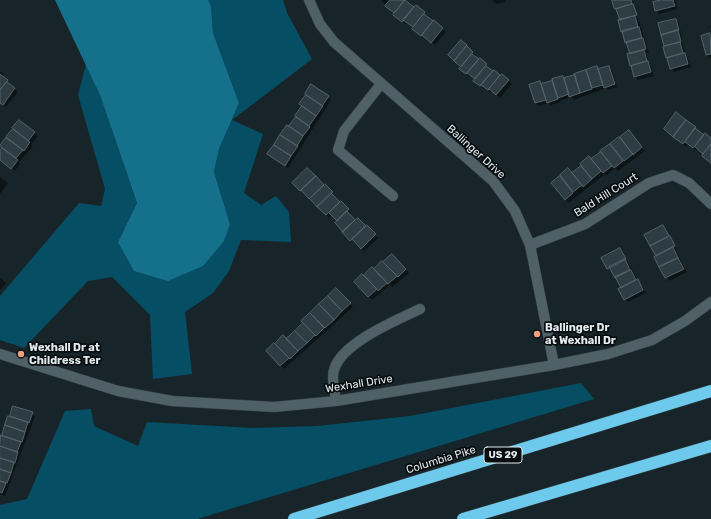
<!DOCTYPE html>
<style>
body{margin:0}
canvas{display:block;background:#17252a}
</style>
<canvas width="711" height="519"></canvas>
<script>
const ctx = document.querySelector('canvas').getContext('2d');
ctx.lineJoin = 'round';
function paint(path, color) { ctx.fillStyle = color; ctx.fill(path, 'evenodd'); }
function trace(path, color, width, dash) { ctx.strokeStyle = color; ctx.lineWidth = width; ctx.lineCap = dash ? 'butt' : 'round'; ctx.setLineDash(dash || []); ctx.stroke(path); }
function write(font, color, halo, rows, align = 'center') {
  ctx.font = font + ' Rubik,sans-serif'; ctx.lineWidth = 3.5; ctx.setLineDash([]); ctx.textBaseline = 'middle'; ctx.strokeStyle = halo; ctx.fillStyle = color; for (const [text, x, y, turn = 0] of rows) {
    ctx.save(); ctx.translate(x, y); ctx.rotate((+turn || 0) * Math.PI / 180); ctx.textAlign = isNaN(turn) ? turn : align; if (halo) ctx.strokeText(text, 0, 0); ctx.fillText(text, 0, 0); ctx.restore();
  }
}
paint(new Path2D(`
 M 208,0 L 283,0 L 287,13 L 312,59 L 232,120 L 263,134 L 244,193 L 261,205 L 276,196 L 289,212 L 291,242 L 241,240 L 229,271 L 213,293 L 185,312 L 192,374 L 153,379 L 150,315 L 112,277 L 88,281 L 24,348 L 0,340 L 0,296 L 79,203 L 101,206 L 105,189 L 78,95 L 86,64 L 100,95 L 137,203 L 118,242 L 230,224 L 214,172 L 219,149 L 239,103 L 213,33 L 211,6 Z
 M 581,383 L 594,399 L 197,519 L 0,519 L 0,505 L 27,499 L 65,411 L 91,409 L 94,426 L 138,446 L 147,422 L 252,428 L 317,426 L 410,416 Z`), '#064e63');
paint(new Path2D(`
 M 55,0 L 208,0 L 211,6 L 213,33 L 239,103 L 219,149 L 214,172 L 230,224 L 224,241 L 203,266 L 168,281 L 134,271 L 118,242 L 137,203 L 100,95 Z`), '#15708c');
paint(new Path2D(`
 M 381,0 L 406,0 L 446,32 L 435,45 L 407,23 L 406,24 L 397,18 Z
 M 492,0 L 505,0 L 506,2 L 496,4 Z
 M 613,0 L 632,0 L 649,52 L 646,53 L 654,76 L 638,80 L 635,76 L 628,55 L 631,54 L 622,31 L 617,8 Z
 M 656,0 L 676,0 L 677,9 L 659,14 L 656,10 Z
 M 676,20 L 679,23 L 683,46 L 691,67 L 674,72 L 671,68 L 659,24 Z
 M 710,31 L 711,31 L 711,58 L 710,58 L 707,54 L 702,37 L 711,34 Z
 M 461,42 L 476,56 L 475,57 L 479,61 L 480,59 L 493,73 L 494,71 L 501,77 L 502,75 L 512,84 L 500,98 L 492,91 L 491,93 L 485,87 L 484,89 L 471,75 L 469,77 L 449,55 Z
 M 609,67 L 612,70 L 617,87 L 608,90 L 606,88 L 574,100 L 571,97 L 560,101 L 561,102 L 551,105 L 548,103 L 539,106 L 536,103 L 540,82 L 542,85 L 597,68 L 599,70 Z
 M 0,71 L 4,74 L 2,77 L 18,92 L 6,107 L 0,102 Z
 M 311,85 L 331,100 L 288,168 L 269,154 L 296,118 L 303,106 L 300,104 Z
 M 677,114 L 704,136 L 711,138 L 711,163 L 698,149 L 697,151 L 688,144 L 686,147 L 668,132 Z
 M 19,121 L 38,136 L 31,145 L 33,146 L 19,162 L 20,164 L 15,171 L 0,160 L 0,151 Z
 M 629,131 L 645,151 L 618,171 L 615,168 L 607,175 L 605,174 L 569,203 L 553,183 L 568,169 L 573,174 L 589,158 L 592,160 Z
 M 307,169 L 351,213 L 349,215 L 355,221 L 358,219 L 378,238 L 364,251 L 336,223 L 338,221 L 332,215 L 329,218 L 294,183 Z
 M 0,177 L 8,183 L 0,194 Z
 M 663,227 L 677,250 L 676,251 L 687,272 L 669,281 L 645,236 Z
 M 620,249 L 646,293 L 628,302 L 625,299 L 612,271 L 611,271 L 607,268 Z
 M 392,255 L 409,273 L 392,287 L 384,278 L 382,280 L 389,286 L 372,300 L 355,282 L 372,268 L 374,270 Z
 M 0,278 L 6,283 L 0,290 Z
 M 336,290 L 353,307 L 284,369 L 267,351 L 286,340 L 305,323 L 303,321 Z
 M 14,407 L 32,413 L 35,416 L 5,496 L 0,494 L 0,443 Z`), '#0007');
const building = new Path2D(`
 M 390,0 L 405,0 L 394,13 L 385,6 Z
 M 405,0 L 414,7 L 402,22 L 393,15 Z
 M 612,0 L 631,0 L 632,4 L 615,9 Z
 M 661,0 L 673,0 L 675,6 L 655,11 L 653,2 Z
 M 633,4 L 637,15 L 620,20 L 616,9 Z
 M 416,5 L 425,12 L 413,27 L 403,20 Z
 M 424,14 L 433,21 L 421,36 L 412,29 Z
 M 635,16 L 638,27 L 621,32 L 618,20 Z
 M 676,19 L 679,30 L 661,35 L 658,23 Z
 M 434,20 L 443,28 L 431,43 L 422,35 Z
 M 639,27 L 642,38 L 625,43 L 622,31 Z
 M 678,30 L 681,42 L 664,46 L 661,35 Z
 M 710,33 L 711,54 L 706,55 L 701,36 Z
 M 643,38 L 646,49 L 630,54 L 626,42 Z
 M 461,40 L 467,45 L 454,61 L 448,55 Z
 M 680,42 L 683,53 L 666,58 L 663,47 Z
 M 467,46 L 473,52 L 461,67 L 454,61 Z
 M 644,50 L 647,61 L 630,66 L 627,54 Z
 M 685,53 L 688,64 L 670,69 L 667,58 Z
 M 472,54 L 479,59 L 466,74 L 459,69 Z
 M 480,58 L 487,64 L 475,79 L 467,73 Z
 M 648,61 L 651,72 L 634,77 L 631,66 Z
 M 486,66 L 493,71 L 480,86 L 473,81 Z
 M 597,66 L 603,85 L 592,88 L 586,70 Z
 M 609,66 L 615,84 L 604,88 L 598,69 Z
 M 494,70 L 500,75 L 488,90 L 481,85 Z
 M 586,70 L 592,89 L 580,93 L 574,74 Z
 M 0,74 L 8,80 L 0,90 Z
 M 502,74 L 509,80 L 496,95 L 489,89 Z
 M 575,75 L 580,93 L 569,97 L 564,78 Z
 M 563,76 L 569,94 L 558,98 L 552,79 Z
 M 540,81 L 546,100 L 535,103 L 529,85 Z
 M 552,81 L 558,99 L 547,103 L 541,84 Z
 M 7,82 L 15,88 L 3,105 L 0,103 L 0,90 Z
 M 311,84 L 329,96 L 322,106 L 305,94 Z
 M 306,95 L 323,106 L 316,116 L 299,104 Z
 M 302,106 L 316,116 L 309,126 L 295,116 Z
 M 676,112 L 686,120 L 673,137 L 664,129 Z
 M 296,117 L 310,127 L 303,136 L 289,126 Z
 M 19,120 L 35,132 L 28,141 L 12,128 Z
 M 686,120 L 696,127 L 683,144 L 673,137 Z
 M 287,125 L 303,136 L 297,146 L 280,135 Z
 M 695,128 L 704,135 L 693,148 L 685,142 Z
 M 13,129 L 30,142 L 24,151 L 6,137 Z
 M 629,130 L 642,147 L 633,155 L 620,137 Z
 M 705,133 L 711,138 L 711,144 L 703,154 L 695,147 Z
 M 280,135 L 298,146 L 291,156 L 274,145 Z
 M 619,137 L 633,154 L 624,161 L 610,144 Z
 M 6,138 L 23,150 L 16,158 L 0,146 Z
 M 610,144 L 623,161 L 614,168 L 600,151 Z
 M 711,144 L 711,163 L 702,156 Z
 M 274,145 L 291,156 L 285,166 L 267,154 Z
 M 2,148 L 18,160 L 11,169 L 0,160 L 0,150 Z
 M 601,152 L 612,166 L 603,173 L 591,159 Z
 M 589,156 L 601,171 L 592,179 L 580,164 Z
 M 581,166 L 592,179 L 583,187 L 572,173 Z
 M 307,168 L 316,176 L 300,191 L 292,183 Z
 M 568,168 L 582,185 L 573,192 L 560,175 Z
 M 316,176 L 324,185 L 309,199 L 301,190 Z
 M 560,176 L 573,193 L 565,200 L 551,183 Z
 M 325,184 L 333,192 L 317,207 L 310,199 Z
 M 331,193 L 340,202 L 326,215 L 317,207 Z
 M 341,201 L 349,209 L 337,221 L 329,213 Z
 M 347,211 L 355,220 L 343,232 L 335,223 Z
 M 358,218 L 366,226 L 350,241 L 342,232 Z
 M 367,225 L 376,234 L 361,249 L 352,239 Z
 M 663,225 L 669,236 L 650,246 L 644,235 Z
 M 670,236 L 675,246 L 656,256 L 650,246 Z
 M 673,247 L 678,258 L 659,267 L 654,257 Z
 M 620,248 L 626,259 L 607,269 L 601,258 Z
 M 392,254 L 406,269 L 398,277 L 383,262 Z
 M 678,258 L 684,269 L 665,278 L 659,267 Z
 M 625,259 L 630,270 L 615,278 L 609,267 Z
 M 382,261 L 397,276 L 388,284 L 374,269 Z
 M 372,267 L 387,283 L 378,291 L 364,275 Z
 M 631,270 L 636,280 L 621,288 L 615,277 Z
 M 362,274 L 377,289 L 368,297 L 354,282 Z
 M 638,279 L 643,290 L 624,300 L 618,289 Z
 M 336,288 L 351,303 L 342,311 L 328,296 Z
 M 328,296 L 342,311 L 334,320 L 319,304 Z
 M 319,304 L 334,320 L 325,328 L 310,313 Z
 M 310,313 L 324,328 L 316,336 L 301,321 Z
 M 303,323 L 315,335 L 307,343 L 295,331 Z
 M 295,331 L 307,343 L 298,351 L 286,339 Z
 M 283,335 L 298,351 L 290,359 L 275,344 Z
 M 274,343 L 289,358 L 280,366 L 266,351 Z
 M 13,406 L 33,412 L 29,423 L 10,416 Z
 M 8,416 L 28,422 L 25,432 L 5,425 Z
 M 5,425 L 25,432 L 22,442 L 2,436 Z
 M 1,435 L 21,442 L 17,452 L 0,446 Z
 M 0,446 L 18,452 L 15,463 L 0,458 Z
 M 0,458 L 14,462 L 11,473 L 0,469 Z
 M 0,469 L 11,473 L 7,483 L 0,481 Z
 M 0,481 L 6,483 L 2,493 L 0,492 Z`);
paint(building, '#2e3d43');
trace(building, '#54636a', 1);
const minor = new Path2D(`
 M 309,0 L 320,24 L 334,42 L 493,181 L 515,211 L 530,245 L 554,365
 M 381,84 L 344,131 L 338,150 L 393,196
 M 530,245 L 585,224 L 649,183 L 673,175 L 689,183 L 711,204
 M 0,354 L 118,391 L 172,401 L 274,407 L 336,401 L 554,365 L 608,354 L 652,340 L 685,321 L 711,302
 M 336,401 C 335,392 331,378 334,370 C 341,343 397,320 420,309`);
const highway = new Path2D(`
 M 294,519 L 711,391
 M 463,519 L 711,446`);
trace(minor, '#343f43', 11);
trace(highway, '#343f43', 13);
trace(minor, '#506067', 10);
trace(highway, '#6dcaed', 12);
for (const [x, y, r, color] of [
 [537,334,4,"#f1a17d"],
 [21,354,4,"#f1a17d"]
]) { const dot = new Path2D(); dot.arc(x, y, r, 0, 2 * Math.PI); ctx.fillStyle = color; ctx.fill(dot); trace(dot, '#070d0f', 1.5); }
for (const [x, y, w] of [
 [503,455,38]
]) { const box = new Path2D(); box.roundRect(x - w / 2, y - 8, w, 16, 3); ctx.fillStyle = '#070d0f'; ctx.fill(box); trace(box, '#e2ebef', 1); }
write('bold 10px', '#e2ebef', null, [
 ["US 29",503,455]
]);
write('11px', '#e2ebef', '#070d0f', [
 ["Ballinger Drive",476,152,42],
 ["Bald Hill Court",606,195,-32],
 ["Wexhall Drive",359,384,-9],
 ["Columbia Pike",441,460,-17]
]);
write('bold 11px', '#e2ebef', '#070d0f', [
 ["Ballinger Dr",545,328],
 ["at Wexhall Dr",545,341],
 ["Wexhall Dr at",29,348],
 ["Childress Ter",29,361]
], 'left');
</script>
